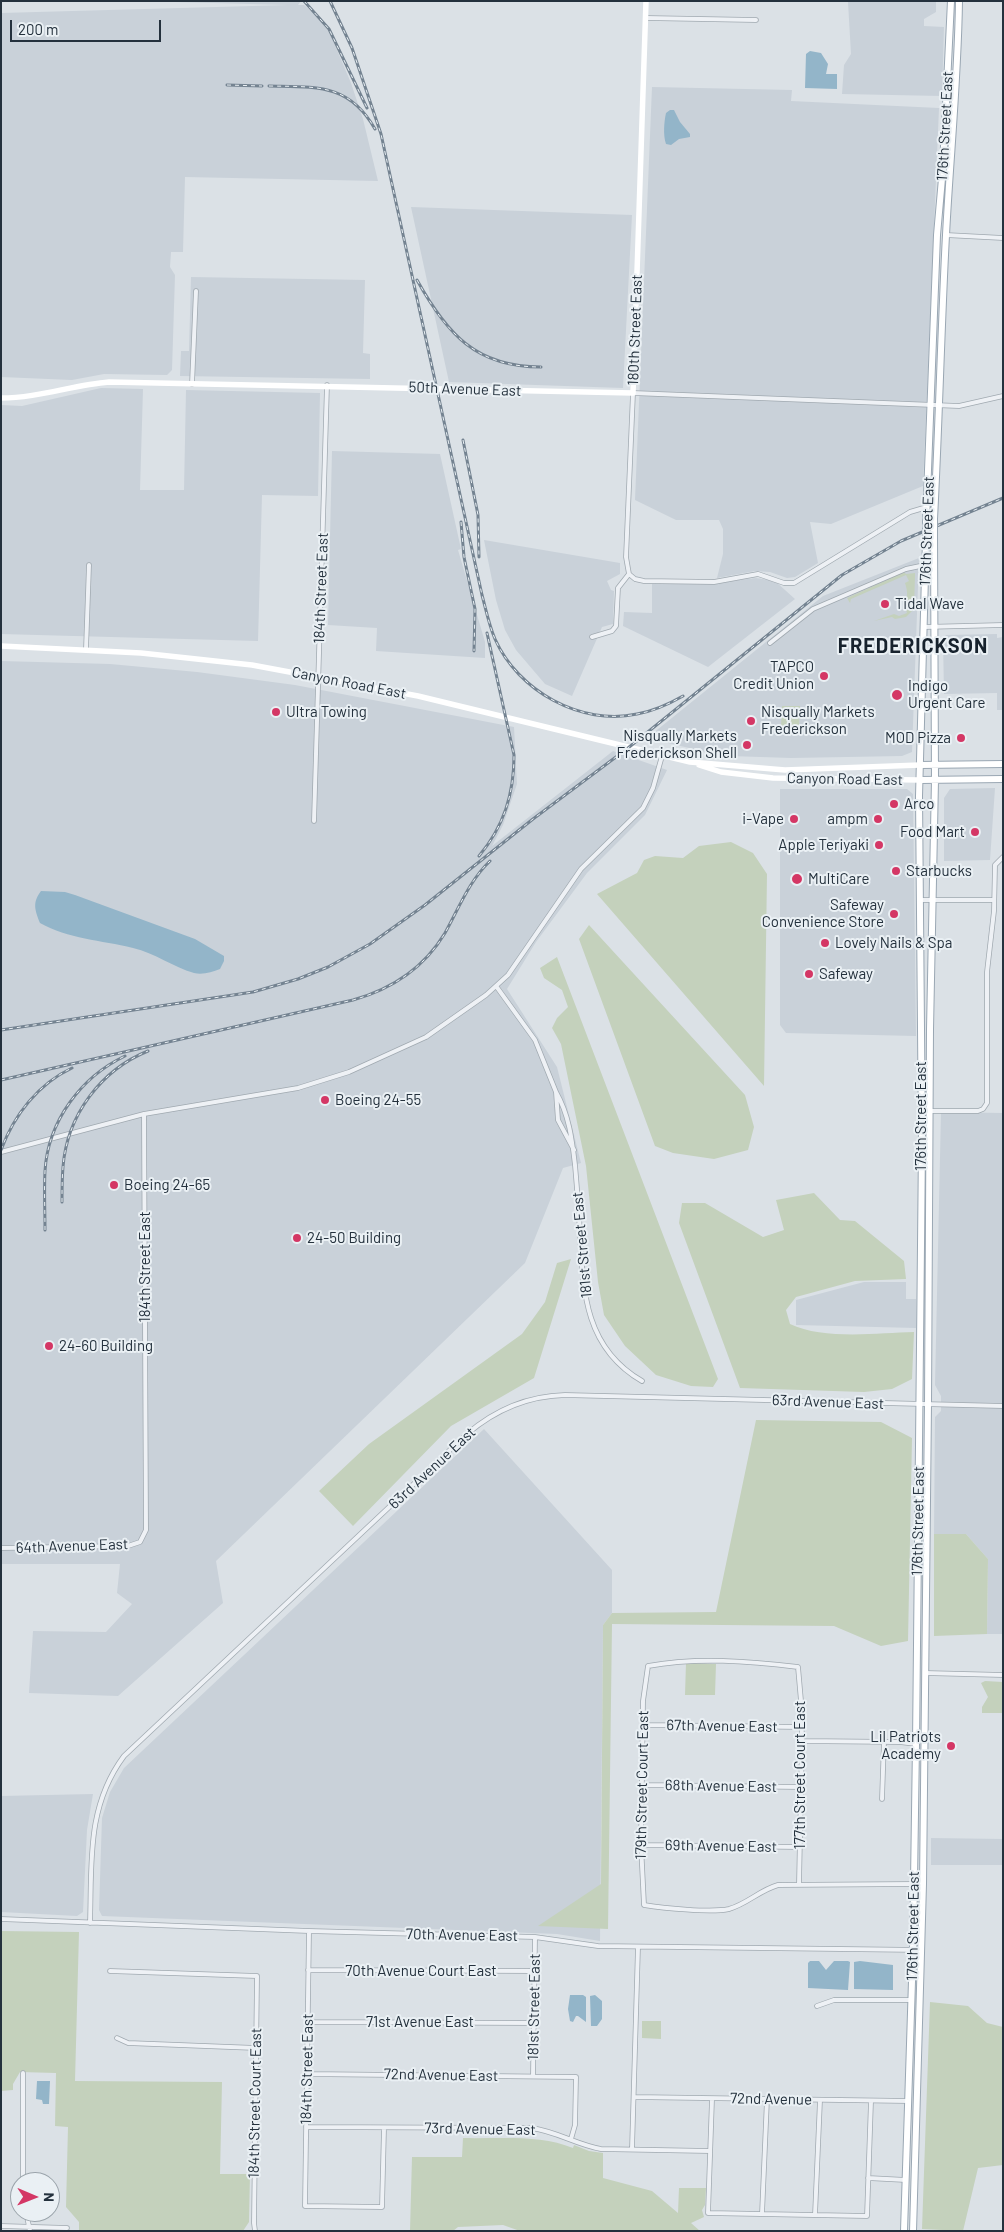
<!DOCTYPE html>
<style>
body{margin:0}
#map{position:relative;width:1004px;height:2232px;overflow:hidden;background:#dbe1e6;font-family:Barlow,sans-serif}
canvas{display:block}
.frame{position:absolute;inset:0;border:2px solid #24313d;pointer-events:none}
.north{position:absolute;left:10px;top:2172px;width:50px;height:50px;box-sizing:border-box;background:#eaf0f4;border:1px solid #9ba4ab;border-radius:50%;rotate:91deg;font-size:14px;font-weight:700;line-height:20px;text-align:center;color:#24313d}
.north::after{content:'';display:block;margin:auto;width:18px;height:22px;background:#d43765;clip-path:polygon(50% 0,100% 100%,50% 72%,0 100%)}
.scale{position:absolute;left:10px;top:20px;width:151px;height:22px;box-sizing:border-box;border:2px solid #24313d;border-top:0;padding-left:6px;font-size:15px;line-height:18px;white-space:nowrap;color:#24313d;-webkit-text-stroke:4px #eaf0f4;paint-order:stroke}
</style>
<div id="map">
<canvas width="1004" height="2232"></canvas>
<div class="frame"></div>
<div class="north">N</div>
<div class="scale">200 m</div>
</div>
<script>
const ctx = document.querySelector('canvas').getContext('2d');
ctx.lineJoin = 'round';
function paint(path, color) { ctx.fillStyle = color; ctx.fill(path, 'evenodd'); }
function trace(path, color, width, dash) { ctx.strokeStyle = color; ctx.lineWidth = width; ctx.lineCap = dash ? 'butt' : 'round'; ctx.setLineDash(dash || []); ctx.stroke(path); }
function write(font, color, halo, rows, align = 'center') {
  ctx.font = font + ' Barlow,sans-serif'; ctx.lineWidth = 4; ctx.setLineDash([]); ctx.textBaseline = 'middle'; ctx.strokeStyle = halo; ctx.fillStyle = color; for (const [text, x, y, turn = 0] of rows) {
    ctx.save(); ctx.translate(x, y); ctx.rotate((+turn || 0) * Math.PI / 180); ctx.textAlign = isNaN(turn) ? turn : align; if (halo) ctx.strokeText(text, 0, 0); ctx.fillText(text, 0, 0); ctx.restore();
  }
}
paint(new Path2D(`
 M 138,1 L 301,1 L 298,5 L 304,5 L 318,17 L 329,31 L 351,83 L 363,119 L 378,181 L 185,177 L 183,252 L 171,252 L 170,267 L 175,275 L 172,370 L 167,375 L 104,374 L 72,380 L 1,377 L 1,13 L 288,5 Z
 M 843,1 L 936,1 L 936,12 L 924,19 L 924,26 L 944,27 L 942,96 L 842,94 L 844,65 L 851,54 L 848,2 Z
 M 652,87 L 792,90 L 791,101 L 939,108 L 923,486 L 831,524 L 810,522 L 818,563 L 795,577 L 787,578 L 770,572 L 755,571 L 717,578 L 723,554 L 723,529 L 719,520 L 676,520 L 635,500 Z
 M 411,207 L 632,215 L 623,388 L 449,382 Z
 M 191,277 L 365,280 L 363,353 L 370,354 L 370,379 L 180,376 L 181,351 L 189,351 Z
 M 101,388 L 143,389 L 140,490 L 184,490 L 186,390 L 320,393 L 318,496 L 262,495 L 258,641 L 1,634 L 1,405 L 22,406 Z
 M 332,451 L 440,454 L 461,549 L 458,550 L 485,642 L 485,658 L 376,651 L 377,628 L 328,625 Z
 M 484,540 L 620,563 L 620,574 L 607,581 L 611,590 L 614,591 L 613,624 L 602,627 L 572,696 L 545,684 L 516,650 L 505,630 L 496,600 Z
 M 919,558 L 912,752 L 902,756 L 791,758 L 730,756 L 706,752 L 647,738 L 823,596 Z
 M 756,578 L 775,581 L 795,599 L 708,667 L 623,626 L 624,612 L 652,613 L 652,584 L 713,583 Z
 M 997,634 L 997,638 L 1003,637 L 1003,710 L 997,710 L 997,693 L 944,694 L 943,639 L 946,635 Z
 M 1,661 L 110,664 L 197,672 L 295,685 L 514,727 L 517,784 L 503,825 L 492,846 L 613,751 L 667,770 L 645,815 L 587,873 L 536,942 L 507,989 L 557,1067 L 581,1163 L 563,1168 L 525,1263 L 216,1561 L 223,1603 L 118,1696 L 29,1693 L 33,1631 L 106,1632 L 132,1604 L 117,1593 L 120,1564 L 1,1564 Z
 M 995,788 L 990,860 L 944,861 L 944,798 L 950,789 Z
 M 780,789 L 907,789 L 913,794 L 916,1036 L 786,1033 L 780,1025 Z
 M 941,1112 L 1003,1113 L 1003,1634 L 987,1634 L 988,1559 L 966,1534 L 934,1534 L 935,1417 L 941,1411 L 941,1396 L 935,1385 Z
 M 864,1282 L 906,1282 L 906,1299 L 916,1299 L 916,1328 L 796,1325 L 796,1300 Z
 M 484,1429 L 612,1570 L 612,1613 L 603,1625 L 600,1941 L 557,1934 L 102,1916 L 99,1910 L 102,1818 L 110,1792 L 124,1768 Z
 M 93,1794 L 87,1830 L 83,1912 L 77,1916 L 1,1912 L 1,1796 Z
 M 931,1838 L 1003,1839 L 1003,1865 L 931,1865 Z`), '#c9d1d9');
paint(new Path2D(`
 M 904,572 L 906,574 L 915,573 L 915,575 L 914,609 L 906,617 L 895,619 L 892,617 L 874,621 L 894,614 L 899,616 L 907,613 C 904,603 910,597 905,583 L 909,581 L 906,575 L 851,599 L 850,603 L 847,598 Z
 M 782,706 L 800,706 L 799,726 L 781,726 Z
 M 731,842 L 753,853 L 767,874 L 764,1086 L 597,894 L 637,873 L 644,860 L 655,856 L 683,858 L 699,846 Z
 M 589,925 L 745,1095 L 754,1127 L 748,1150 L 714,1159 L 673,1153 L 655,1146 L 579,939 Z
 M 557,957 L 718,1379 L 713,1387 L 691,1386 L 656,1375 L 625,1346 L 604,1315 L 598,1282 L 586,1166 L 561,1044 L 552,1028 L 557,1018 L 568,1007 L 562,990 L 544,978 L 540,968 Z
 M 814,1193 L 840,1220 L 855,1221 L 904,1261 L 906,1279 L 855,1281 L 796,1297 L 786,1310 L 790,1324 C 823,1340 877,1333 914,1332 L 912,1379 L 892,1389 L 864,1392 L 740,1388 L 679,1223 L 682,1203 L 705,1203 L 763,1237 L 784,1230 L 776,1200 Z
 M 571,1259 L 534,1378 L 451,1426 L 353,1526 L 319,1491 L 369,1444 L 522,1334 L 545,1302 L 557,1263 Z
 M 756,1420 L 881,1422 L 912,1438 L 908,1641 L 881,1646 L 834,1626 L 612,1624 L 608,1929 L 538,1926 L 601,1884 L 603,1625 L 612,1613 L 716,1612 Z
 M 934,1534 L 966,1534 L 988,1559 L 987,1634 L 934,1636 Z
 M 686,1663 L 716,1664 L 715,1695 L 685,1695 Z
 M 985,1681 L 1003,1682 L 1003,1713 L 982,1713 L 982,1707 L 988,1697 L 981,1683 Z
 M 1,1931 L 79,1932 L 75,2081 L 222,2082 L 220,2174 L 250,2174 L 249,2222 L 243,2231 L 79,2231 L 79,2222 L 66,2207 L 68,2127 L 55,2126 L 56,2073 L 20,2072 L 13,2084 L 13,2090 L 1,2091 Z
 M 930,2002 L 968,2006 L 987,2023 L 1003,2027 L 1003,2165 L 978,2168 L 963,2231 L 922,2229 Z
 M 642,2021 L 661,2021 L 661,2039 L 642,2038 Z
 M 463,2138 C 499,2139 540,2134 573,2148 L 574,2145 L 589,2151 L 603,2153 L 603,2178 L 652,2191 L 678,2213 L 679,2188 L 706,2188 L 705,2205 L 702,2210 L 704,2217 L 691,2223 L 700,2231 L 520,2231 L 503,2225 L 458,2227 L 453,2231 L 410,2231 L 412,2157 L 462,2157 Z`), '#c4d1bc');
paint(new Path2D(`
 M 810,51 L 821,53 L 828,64 L 826,74 L 837,74 L 837,89 L 805,88 L 806,54 Z
 M 670,110 L 674,110 L 680,122 L 690,134 L 690,137 L 679,139 L 671,145 L 666,144 C 663,135 664,122 666,113 Z
 M 41,891 L 65,892 L 75,895 L 195,939 L 224,956 L 224,961 L 220,969 C 212,972 203,975 194,973 C 173,967 155,953 133,948 C 101,940 68,939 40,923 C 35,910 32,903 41,891 Z
 M 810,1961 L 819,1961 L 826,1970 L 834,1961 L 848,1961 L 850,1962 L 848,1990 L 808,1988 L 808,1963 Z
 M 860,1961 L 893,1965 L 893,1990 L 854,1989 L 854,1962 Z
 M 570,1995 L 583,1995 L 586,1997 L 586,2022 L 578,2016 L 576,2016 L 573,2022 L 570,2021 L 568,2009 Z
 M 595,1995 L 602,2001 L 602,2019 L 597,2026 L 591,2026 L 590,1996 Z
 M 37,2081 L 50,2081 L 49,2104 L 43,2104 L 42,2100 L 36,2099 Z`), '#93b5c9');
const street = new Path2D(`
 M 646,18 L 756,20
 M 946,235 L 1003,238
 M 192,384 L 196,291
 M 629,574 L 626,557 L 633,393 L 959,406 L 1003,396
 M 629,574 L 635,579 L 644,581 L 714,582 L 758,574 L 784,583 L 794,583 L 910,512 L 927,507
 M 924,627 L 1003,625
 M 592,637 L 612,631 L 616,626 L 618,588 L 629,574
 M 770,643 L 813,609 L 906,569 L 925,565
 M 86,649 L 89,565
 M 314,821 L 327,385
 M 920,900 L 994,900
 M 496,986 L 535,1040 L 556,1092
 M 930,1111 L 978,1111 L 983,1109 L 987,1103 L 987,972 L 994,911 L 995,865 L 1003,857
 M 574,1150 L 558,1120 L 556,1092 C 569,1115 572,1139 575,1165 C 577,1188 579,1211 580,1234 C 583,1292 585,1348 642,1381
 M 1,1152 L 144,1114 L 298,1088 L 349,1072 L 426,1037 L 486,995 L 508,975 L 581,869 L 643,808 L 653,788 L 662,756
 M 1,1548 L 128,1546 L 140,1542 L 146,1530 L 144,1114
 M 925,1673 L 1003,1675
 M 643,1725 L 802,1727
 M 802,1741 L 900,1742 L 916,1744
 M 642,1785 L 801,1787
 M 882,1799 L 884,1741
 M 641,1845 L 800,1847
 M 799,1884 L 802,1741 L 801,1701 L 798,1667 C 749,1661 697,1657 648,1666 L 643,1701 L 641,1845 L 644,1905 C 663,1908 711,1913 729,1909 C 747,1904 760,1890 778,1885 L 914,1884
 M 1,1919 L 309,1931 L 535,1937 L 598,1946 L 922,1950
 M 90,1923 C 92,1863 86,1807 124,1756 L 467,1434 C 495,1410 527,1396 565,1395 L 1003,1406
 M 309,1931 L 305,2206 L 382,2207 L 384,2128
 M 308,1970 L 534,1971
 M 110,1971 L 257,1976 L 254,2223 L 255,2231
 M 817,2006 L 834,2000 L 912,2000
 M 307,2022 L 534,2023
 M 117,2038 L 128,2043 L 256,2048
 M 307,2074 L 576,2077 L 575,2125 L 571,2139
 M 533,2076 L 535,1937
 M 634,2097 L 909,2101
 M 712,2099 L 708,2213 L 867,2216 L 871,2101
 M 306,2127 L 531,2128 C 556,2131 577,2145 601,2149 L 710,2151
 M 632,2149 L 638,1947
 M 868,2178 L 906,2180
 M 23,2182 L 23,2073
 M 26,2212 L 30,2231
 M 762,2214 L 767,2099
 M 815,2215 L 820,2100
 M 1,2226 L 67,2228`);
const primary = new Path2D(`
 M 934,519 C 939,424 941,330 946,235 C 950,157 958,79 959,1
 M 926,522 L 937,235 L 943,167 L 951,1
 M 920,765 L 1003,764
 M 920,780 L 1003,779
 M 904,2231 L 913,1950 L 916,1744 L 922,1145 L 919,796 L 926,539
 M 913,2231 L 923,1884 L 928,1404 L 930,1029 L 935,780 L 934,536`);
trace(street, '#a0a9b0', 5.5);
trace(primary, '#9aa7b3', 8);
trace(street, '#eef1f5', 4);
trace(new Path2D(`
 M 1,398 C 38,398 73,385 109,382 L 633,393 L 646,1
 M 1,646 L 141,653 L 252,665 L 418,696 L 690,762 L 785,770 L 920,765
 M 699,765 L 721,772 L 773,778 L 920,780`), '#fff', 5.5);
trace(primary, '#fff', 6);
const rail = new Path2D(`
 M 304,1 L 329,29 L 367,108
 M 330,1 L 352,48 L 381,134 L 482,595 C 486,610 489,625 495,639 C 518,691 581,726 637,714 C 654,711 669,704 683,696
 M 227,85 L 262,86
 M 269,86 C 316,87 349,83 375,129
 M 417,280 C 447,334 476,367 541,367
 M 463,440 L 478,515 L 479,557
 M 461,522 L 464,557 L 475,609 L 474,651
 M 479,856 C 504,826 514,794 514,755 L 487,633
 M 1,1030 L 253,992 L 298,979 L 328,967 L 370,944 L 425,905 L 533,819 L 628,748 L 842,575 L 901,541 L 1003,498
 M 1,1080 L 353,1000 C 392,989 424,968 445,933 C 459,908 469,881 490,861
 M 1,1150 C 14,1115 38,1084 72,1068
 M 62,1202 C 62,1190 62,1179 63,1167 C 67,1115 101,1070 148,1051
 M 45,1230 C 45,1210 44,1191 45,1171 C 48,1121 81,1077 125,1056`);
trace(rail, '#748391', 3);
trace(rail, '#eaf0f4', 1, [4]);
const primaryBridge = new Path2D(`
 M 934,536 L 934,519
 M 926,539 L 926,522`);
trace(primaryBridge, '#9aa7b3', 8, []);
trace(primaryBridge, '#fff', 6);
for (const [x, y, r, color] of [
 [885,604,5,"#d43765"],
 [824,676,5,"#d43765"],
 [897,695,6,"#d43765"],
 [276,712,5,"#d43765"],
 [751,721,5,"#d43765"],
 [961,738,5,"#d43765"],
 [747,745,5,"#d43765"],
 [894,804,5,"#d43765"],
 [794,819,5,"#d43765"],
 [878,819,5,"#d43765"],
 [975,832,5,"#d43765"],
 [879,845,5,"#d43765"],
 [896,871,5,"#d43765"],
 [797,879,6,"#d43765"],
 [894,914,5,"#d43765"],
 [825,943,5,"#d43765"],
 [809,974,5,"#d43765"],
 [325,1100,5,"#d43765"],
 [114,1185,5,"#d43765"],
 [297,1238,5,"#d43765"],
 [49,1346,5,"#d43765"],
 [951,1746,5,"#d43765"]
]) { const dot = new Path2D(); dot.arc(x, y, r, 0, 2 * Math.PI); ctx.fillStyle = color; ctx.fill(dot); trace(dot, '#eaf0f4', 2); }
write('15px', '#24313d', '#eaf0f4', [
 ["176th Street East",945,126,-87],
 ["180th Street East",635,330,-88],
 ["50th Avenue East",465,389,2],
 ["176th Street East",927,531,-88],
 ["184th Street East",321,588,-88],
 ["Canyon Road East",349,683,11],
 ["Canyon Road East",845,779,1],
 ["176th Street East",921,1116,-90],
 ["181st Street East",582,1245,-95],
 ["184th Street East",145,1267,-90],
 ["63rd Avenue East",828,1402,2],
 ["63rd Avenue East",432,1468,-43],
 ["176th Street East",918,1521,-89],
 ["64th Avenue East",72,1546,-2],
 ["67th Avenue East",722,1726,1],
 ["177th Street Court East",800,1775,-90],
 ["179th Street Court East",642,1785,-89],
 ["68th Avenue East",721,1786,1],
 ["69th Avenue East",721,1846,1],
 ["176th Street East",913,1926,-89],
 ["70th Avenue East",462,1935,1],
 ["70th Avenue Court East",421,1971],
 ["181st Street East",534,2007,-89],
 ["71st Avenue East",420,2022],
 ["184th Street East",307,2069,-89],
 ["72nd Avenue East",441,2075,1],
 ["72nd Avenue",771,2099,1],
 ["184th Street Court East",255,2103,-89],
 ["73rd Avenue East",480,2129,1]
]);
write('15px', '#24313d', '#eaf0f4', [
 ["Tidal Wave",895,604],
 ["TAPCO",814,667,"right"],
 ["Credit Union",814,684,"right"],
 ["Indigo",908,686],
 ["Urgent Care",908,703],
 ["Ultra Towing",286,712],
 ["Nisqually Markets",761,712],
 ["Frederickson",761,729],
 ["Nisqually Markets",737,736,"right"],
 ["Frederickson Shell",737,753,"right"],
 ["MOD Pizza",951,738,"right"],
 ["Arco",904,804],
 ["i-Vape",784,819,"right"],
 ["ampm",868,819,"right"],
 ["Food Mart",965,832,"right"],
 ["Apple Teriyaki",869,845,"right"],
 ["Starbucks",906,871],
 ["MultiCare",808,879],
 ["Safeway",884,905,"right"],
 ["Convenience Store",884,922,"right"],
 ["Lovely Nails & Spa",835,943],
 ["Safeway",819,974],
 ["Boeing 24-55",335,1100],
 ["Boeing 24-65",124,1185],
 ["24-50 Building",307,1238],
 ["24-60 Building",59,1346],
 ["Lil Patriots",941,1737,"right"],
 ["Academy",941,1754,"right"]
], 'left');
ctx.letterSpacing = '1px';
write('bold 20px', '#17222d', '#eaf0f4', [
 ["FREDERICKSON",913,646]
]);
ctx.letterSpacing = '0px';
</script>
